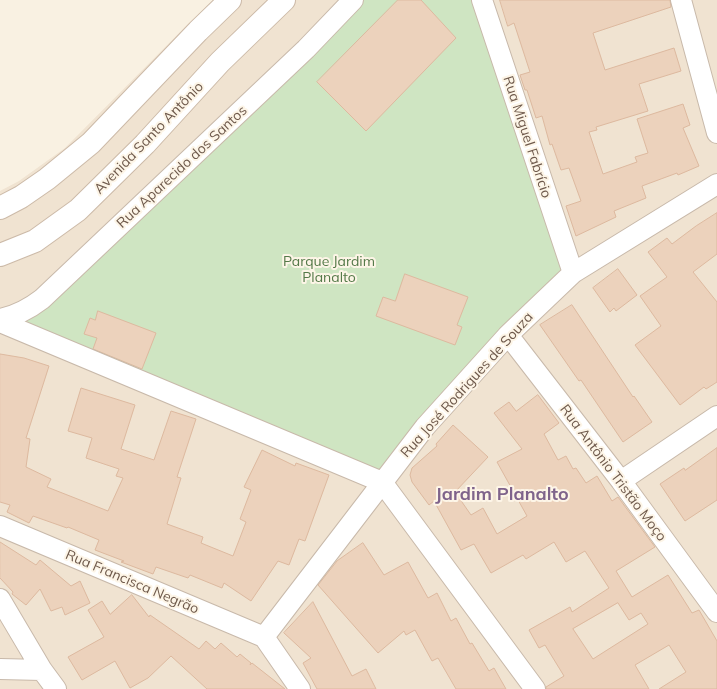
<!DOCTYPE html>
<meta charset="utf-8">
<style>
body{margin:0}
canvas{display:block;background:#f9f1e2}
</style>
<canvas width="717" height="689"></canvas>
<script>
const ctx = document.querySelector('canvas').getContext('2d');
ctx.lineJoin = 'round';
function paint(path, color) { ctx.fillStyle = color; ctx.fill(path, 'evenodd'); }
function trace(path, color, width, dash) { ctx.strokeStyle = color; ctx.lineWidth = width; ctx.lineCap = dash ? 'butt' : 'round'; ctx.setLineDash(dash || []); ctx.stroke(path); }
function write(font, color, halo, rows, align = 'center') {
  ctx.font = font + ' Mulish,sans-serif'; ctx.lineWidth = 4; ctx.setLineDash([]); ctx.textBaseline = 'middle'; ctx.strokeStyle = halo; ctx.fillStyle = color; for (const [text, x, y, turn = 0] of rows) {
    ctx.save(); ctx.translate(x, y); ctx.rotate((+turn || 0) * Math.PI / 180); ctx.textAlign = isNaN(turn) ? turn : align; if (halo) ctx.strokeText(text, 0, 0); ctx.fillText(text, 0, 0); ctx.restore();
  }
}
paint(new Path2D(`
 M 214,0 L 717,0 L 717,689 L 0,689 L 0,191 L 19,181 L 65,148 L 191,21 Z`), '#f0e3d1');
paint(new Path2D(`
 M 360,0 L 476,0 L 566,271 L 381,477 L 12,322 Z`), '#cfe5c2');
const building = new Path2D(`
 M 398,0 L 421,0 L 456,38 L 366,131 L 317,82 Z
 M 500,0 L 670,0 L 671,7 L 593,33 L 605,70 L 674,48 L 681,71 L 639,84 L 648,111 L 596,127 L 597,130 L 589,132 L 603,174 L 637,162 L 635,157 L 648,153 L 637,119 L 683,104 L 690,125 L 683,128 L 699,166 L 678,175 L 677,173 L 642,186 L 646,198 L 614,211 L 616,217 L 576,236 L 566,206 L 581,201 L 569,168 L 561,170 L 552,144 L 550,145 L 542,116 L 536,118 L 527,90 L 525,90 L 520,75 L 530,72 L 514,23 L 508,26 Z
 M 717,213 L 717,254 L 693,272 L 717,302 L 717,382 L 706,389 L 704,387 L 680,405 L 635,345 L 661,326 L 640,296 L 667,277 L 648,252 L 667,238 L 672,244 L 696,226 Z
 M 618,269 L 637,295 L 616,311 L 614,308 L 610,312 L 593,288 Z
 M 405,274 L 468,297 L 457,325 L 462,327 L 455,345 L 376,316 L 383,297 L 395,301 Z
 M 572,305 L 633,397 L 634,396 L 652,422 L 623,442 L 581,380 L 579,381 L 540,325 Z
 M 98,311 L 156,333 L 142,369 L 93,349 L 97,338 L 84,334 L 90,318 L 95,320 Z
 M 0,354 L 24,358 L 49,366 L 26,438 L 30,439 L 26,467 L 51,479 L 47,487 L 108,511 L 123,478 L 116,476 L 119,469 L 86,458 L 92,438 L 68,431 L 81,388 L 135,405 L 121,449 L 154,460 L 171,411 L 196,419 L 177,477 L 181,478 L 167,524 L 203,537 L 201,543 L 233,556 L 246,522 L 240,519 L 251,490 L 244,487 L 262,450 L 295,466 L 296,463 L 329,475 L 305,541 L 299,539 L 289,565 L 278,561 L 251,601 L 224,583 L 222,588 L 190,575 L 188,578 L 156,567 L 153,574 L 121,562 L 124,561 L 95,550 L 99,540 L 68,527 L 67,528 L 33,516 L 29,523 L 7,512 L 10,505 L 0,502 Z
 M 538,395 L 559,423 L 544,434 L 558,460 L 566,456 L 573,469 L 576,468 L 586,483 L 597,476 L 612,501 L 618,497 L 655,547 L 616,571 L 632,597 L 668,575 L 692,613 L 699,610 L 717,641 L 717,689 L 659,689 L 686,672 L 669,645 L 635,665 L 649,689 L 546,689 L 546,687 L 564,676 L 545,645 L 539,648 L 529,630 L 570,607 L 572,612 L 609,588 L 585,551 L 566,562 L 554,542 L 526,559 L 523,555 L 491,573 L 474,544 L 461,550 L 434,501 L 429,505 L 412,482 L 410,475 L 412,468 L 437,446 L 436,444 L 453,425 L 488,457 L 455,492 L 471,515 L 483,508 L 497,534 L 527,516 L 497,462 L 522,449 L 494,413 L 509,402 L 516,411 ZM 618,603 L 629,620 L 641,613 L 648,624 L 593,659 L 573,629 Z
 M 717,448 L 717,500 L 685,521 L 660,484 L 684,468 L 685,470 Z
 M 0,542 L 36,565 L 40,560 L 71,586 L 80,581 L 90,603 L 65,615 L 62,607 L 51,611 L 40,589 L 26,605 L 12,594 L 13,592 L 0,578 Z
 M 363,543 L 384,575 L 408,562 L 428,598 L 437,593 L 451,621 L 456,618 L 470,644 L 472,643 L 489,671 L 494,668 L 506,689 L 456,689 L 438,658 L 432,661 L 415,630 L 406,635 L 404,631 L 378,653 L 318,585 L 337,561 Z
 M 132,595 L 149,617 L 150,615 L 199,649 L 206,641 L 215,649 L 221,643 L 237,657 L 240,654 L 251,663 L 250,665 L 252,663 L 285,689 L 207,689 L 171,656 L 148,678 L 130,688 L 115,661 L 82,680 L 68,657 L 104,637 L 88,610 L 102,601 L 110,614 Z
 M 313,602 L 352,676 L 366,669 L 376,689 L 317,689 L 303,663 L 311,658 L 284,633 Z`);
paint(building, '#ecd2bc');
trace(building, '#ddb99f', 1);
const street = new Path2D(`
 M 482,0 L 573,273
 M 681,0 L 717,133
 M 0,319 C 16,316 29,309 42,299 L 306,49 L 353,0
 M 0,322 L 382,482 L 535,689
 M 508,335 L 621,481 L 717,612
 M 621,481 L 717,416
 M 0,526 L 264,637
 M 0,599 L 42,670 L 56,689
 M 264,637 L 425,427 L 508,335 L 573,273 L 717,184
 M 264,637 L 300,689
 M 0,669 L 42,670`);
const secondary = new Path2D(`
 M 0,208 L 21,197 L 47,179 L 91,143 L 198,31 L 230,0
 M 0,255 L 35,241 L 78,210 L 145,144 L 220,62 L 284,0`);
trace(street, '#c8b9aa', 22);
trace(secondary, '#ccbaa8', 24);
trace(street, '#fff', 20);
trace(secondary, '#fff', 22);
write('14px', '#6e594b', '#fdf5e7', [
 ["Rua Miguel Fabrício",527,137,72],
 ["Avenida Santo Antônio",149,138,-46],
 ["Rua Aparecido dos Santos",182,167,-43],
 ["Rua José Rodrigues de Souza",467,385,-48],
 ["Rua Antônio Tristão Moço",613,473,53],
 ["Rua Francisca Negrão",132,582,23]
]);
write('14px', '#547948', '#fdf5e7', [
 ["Parque Jardim",329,262],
 ["Planalto",329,278]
]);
write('bold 18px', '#7f638b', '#fdf5e7', [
 ["Jardim Planalto",502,495]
]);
</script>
